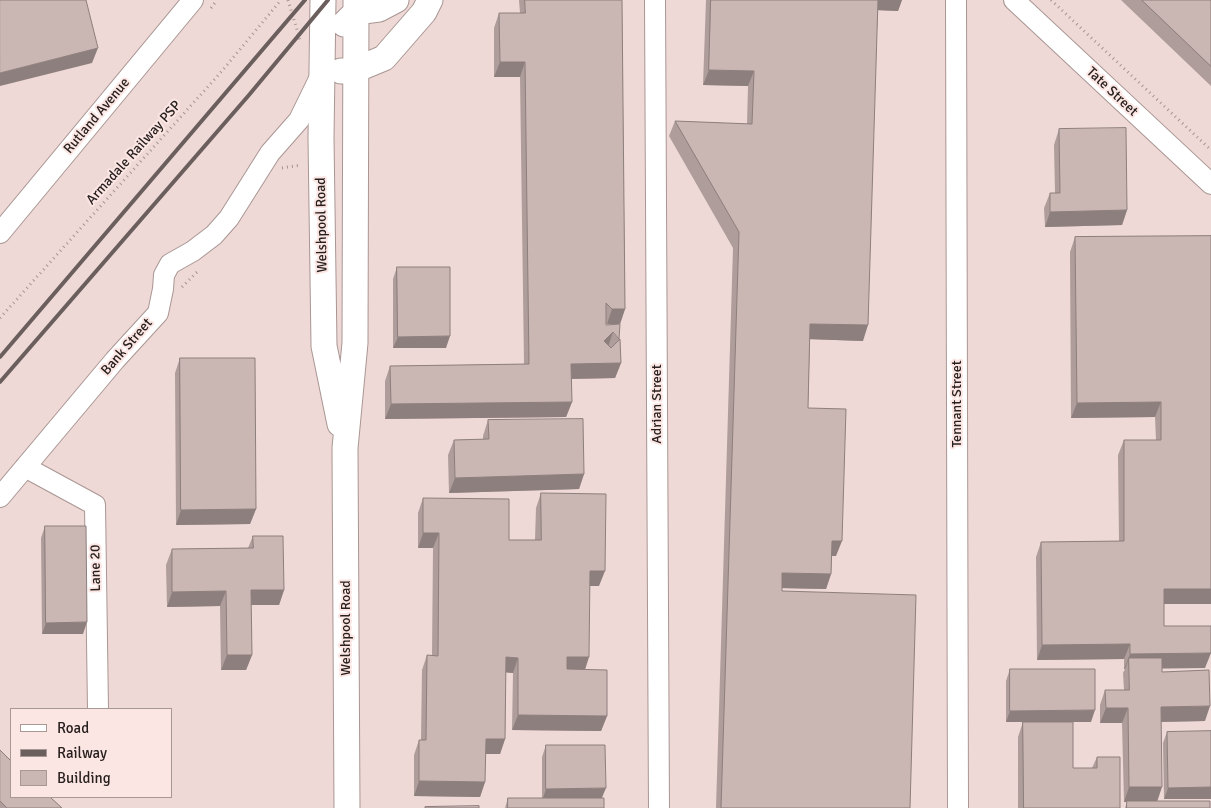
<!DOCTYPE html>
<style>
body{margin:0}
#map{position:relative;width:1211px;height:808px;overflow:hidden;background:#eed9d6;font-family:Signika,sans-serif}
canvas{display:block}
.legend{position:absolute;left:10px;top:708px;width:162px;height:90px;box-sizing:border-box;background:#fce6e3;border:1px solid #a79795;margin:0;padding:6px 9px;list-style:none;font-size:15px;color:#27201f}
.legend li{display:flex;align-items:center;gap:10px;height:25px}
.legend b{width:25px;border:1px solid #a79795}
</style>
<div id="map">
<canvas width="1211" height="808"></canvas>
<ul class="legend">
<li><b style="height:6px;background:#fff"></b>Road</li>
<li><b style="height:6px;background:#6b5f5d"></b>Railway</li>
<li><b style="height:14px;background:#cab6b3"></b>Building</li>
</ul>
</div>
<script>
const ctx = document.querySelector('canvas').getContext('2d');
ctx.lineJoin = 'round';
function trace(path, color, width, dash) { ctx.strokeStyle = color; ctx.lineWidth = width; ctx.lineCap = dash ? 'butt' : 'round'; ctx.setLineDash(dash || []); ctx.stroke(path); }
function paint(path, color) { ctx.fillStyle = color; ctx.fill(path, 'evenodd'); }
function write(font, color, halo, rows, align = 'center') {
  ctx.font = font + ' Signika,sans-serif'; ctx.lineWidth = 4; ctx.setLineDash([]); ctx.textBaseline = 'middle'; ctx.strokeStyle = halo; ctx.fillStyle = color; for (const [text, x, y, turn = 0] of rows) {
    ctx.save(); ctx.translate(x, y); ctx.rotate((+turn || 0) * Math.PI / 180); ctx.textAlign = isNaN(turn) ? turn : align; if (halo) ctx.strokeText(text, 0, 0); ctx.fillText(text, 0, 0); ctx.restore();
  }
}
const minor = new Path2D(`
 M 655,0 L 659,808
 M 956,0 L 958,808
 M 1014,0 L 1211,184
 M 0,233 L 193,0
 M 25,467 L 95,505 L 98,709
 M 0,497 L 115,360 L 158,313 L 163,289 L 164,275 L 170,264 L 193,251 L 214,235 L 229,218 L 270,153 L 299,120 L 320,77`);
const major = new Path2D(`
 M 323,0 L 321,138 L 324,346 L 340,424
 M 344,24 L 356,12 L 379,9 L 396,0
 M 341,71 L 355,70 L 384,58 L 424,12 L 430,0
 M 347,808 L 345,448 L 355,343 L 356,0`);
trace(minor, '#a99693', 22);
trace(major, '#a99693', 27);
trace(new Path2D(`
 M 288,0 L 300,40
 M 1051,0 L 1211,150
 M 211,8 L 217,0
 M 282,168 L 301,165
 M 182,287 L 197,272
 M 0,318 L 222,71 L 281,0`), '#a49592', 3, [1, 4]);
trace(minor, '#fff', 20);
trace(major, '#fff', 25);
trace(new Path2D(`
 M 0,357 L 305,0
 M 0,382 L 249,95 L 328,0`), '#6b5f5d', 4);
paint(new Path2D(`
 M 519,0 L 622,0 L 625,309 L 620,324 L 607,324 L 606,323 L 606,325 L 619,339 L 621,363 L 615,378 L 571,379 L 572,402 L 566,417 L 385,419 L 385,381 L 390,366 L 524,364 L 520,77 L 494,77 L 494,28 L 499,13 L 520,13 Z
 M 706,0 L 902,0 L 898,11 L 878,10 L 863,341 L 810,339 L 808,408 L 836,556 L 832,556 L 831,574 L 826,589 L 782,588 L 782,591 L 910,808 L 716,808 L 733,248 L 669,136 L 675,121 L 747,124 L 748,86 L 703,85 Z
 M 1121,0 L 1211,0 L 1211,86 Z
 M 1059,129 L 1127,210 L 1122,225 L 1045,227 L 1044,208 L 1050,193 L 1055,193 L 1054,145 Z
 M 1211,236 L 1211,604 L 1164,604 L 1164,626 L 1205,668 L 1162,668 L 1162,672 L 1205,721 L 1161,722 L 1157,801 L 1210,808 L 1125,808 L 1127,802 L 1124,802 L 1122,723 L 1100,723 L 1100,705 L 1105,690 L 1124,690 L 1123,673 L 1125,669 L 1124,669 L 1124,659 L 1037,660 L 1036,557 L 1041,542 L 1119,541 L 1118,455 L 1124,440 L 1156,440 L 1155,417 L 1071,418 L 1070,252 L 1075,237 Z
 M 397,267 L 446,348 L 393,348 L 393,279 Z
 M 180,358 L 256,509 L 250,524 L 176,525 L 175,373 Z
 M 488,420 L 584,474 L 579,489 L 449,493 L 448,455 L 454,440 L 483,439 L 483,436 Z
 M 541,493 L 599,586 L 590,586 L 585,669 L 607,716 L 601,731 L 512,730 L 513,673 L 506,672 L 505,739 L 500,754 L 485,754 L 485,782 L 480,797 L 414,796 L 414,755 L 419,740 L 421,740 L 422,670 L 427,655 L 432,655 L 433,548 L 418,548 L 418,513 L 423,498 L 509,540 L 535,540 L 536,508 Z
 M 45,526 L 83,634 L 42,634 L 41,538 Z
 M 253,536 L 284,590 L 279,605 L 251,605 L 252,655 L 246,670 L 221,670 L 220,606 L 167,607 L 166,565 L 172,549 L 248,548 Z
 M 1010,669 L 1091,722 L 1073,722 L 1073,768 L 1092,768 L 1097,757 L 1120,808 L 1018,808 L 1018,737 L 1023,722 L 1006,722 L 1006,681 Z
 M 1211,731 L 1211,799 L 1164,799 L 1163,743 L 1167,732 Z
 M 546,745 L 602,798 L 604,808 L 505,808 L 508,798 L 542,798 L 542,757 Z
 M 0,750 L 62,808 L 0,808 Z`), '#ae9d9a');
paint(new Path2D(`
 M 876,0 L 902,0 L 898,11 L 873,10 Z
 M 98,48 L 92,63 L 0,86 L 0,73 Z
 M 500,62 L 525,62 L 520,77 L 494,77 Z
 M 709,70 L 754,71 L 748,86 L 703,85 Z
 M 1127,210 L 1122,225 L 1045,227 L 1050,212 Z
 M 612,309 L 625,309 L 620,324 L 607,324 Z
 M 810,324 L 868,325 L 863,341 L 805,339 Z
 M 613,332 L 608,347 L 604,341 Z
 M 450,336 L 446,348 L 393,348 L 398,337 Z
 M 621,363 L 615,378 L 566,379 L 571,364 Z
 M 572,402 L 566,417 L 385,419 L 391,404 Z
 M 1161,402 L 1155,417 L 1071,418 L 1077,403 Z
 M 584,474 L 579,489 L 449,493 L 455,478 Z
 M 256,509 L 250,524 L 176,525 L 181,510 Z
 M 423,533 L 439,533 L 433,548 L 418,548 Z
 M 832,541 L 842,541 L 836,556 L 827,556 Z
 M 590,571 L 605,571 L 599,586 L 585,586 Z
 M 782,573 L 831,574 L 826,589 L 777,588 Z
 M 1164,589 L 1211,589 L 1211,604 L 1158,604 Z
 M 251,590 L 284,590 L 279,605 L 245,605 Z
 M 226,591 L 220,606 L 167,607 L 172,592 Z
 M 87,622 L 83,634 L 42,634 L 46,623 Z
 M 1130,644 L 1124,659 L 1037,660 L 1042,645 Z
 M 1211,653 L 1205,668 L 1129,669 L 1129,658 L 1125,669 L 1124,669 L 1130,654 Z
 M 227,655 L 252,655 L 246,670 L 221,670 Z
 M 506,657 L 518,658 L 513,673 L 500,672 Z
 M 567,657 L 589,657 L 584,673 L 561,672 Z
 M 1210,706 L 1205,721 L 1155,722 L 1161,707 Z
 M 1106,708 L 1128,708 L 1122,723 L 1100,723 Z
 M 1095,710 L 1091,722 L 1006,722 L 1010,711 Z
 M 518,715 L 607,716 L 601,731 L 512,730 Z
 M 486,739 L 505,739 L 500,754 L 480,754 Z
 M 419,781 L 485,782 L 480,797 L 414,796 Z
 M 1129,787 L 1162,787 L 1157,802 L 1124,802 Z
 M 1211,787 L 1211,799 L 1164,799 L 1168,788 Z
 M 606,788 L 601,800 L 542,801 L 546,789 Z`), '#8d7f7d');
const building = new Path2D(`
 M 0,0 L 86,0 L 98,48 L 0,73 Z
 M 525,0 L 622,0 L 625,309 L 612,309 L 606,303 L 606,325 L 620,324 L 619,339 L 613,332 L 604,341 L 611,348 L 620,339 L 621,363 L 571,364 L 572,402 L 391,404 L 390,366 L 529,364 L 525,62 L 500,62 L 499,13 L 525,13 Z
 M 711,0 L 878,0 L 868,325 L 810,324 L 808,408 L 846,409 L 842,541 L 832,541 L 831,574 L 782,573 L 782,591 L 916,595 L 910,808 L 721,808 L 739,232 L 675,121 L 752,124 L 754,71 L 709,70 Z
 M 1142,0 L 1211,0 L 1211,66 Z
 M 1126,128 L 1127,210 L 1050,212 L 1050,193 L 1060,193 L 1059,129 Z
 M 1211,236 L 1211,589 L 1164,589 L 1164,626 L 1211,626 L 1211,653 L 1130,654 L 1130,644 L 1042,645 L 1041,542 L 1124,541 L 1124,440 L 1161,440 L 1161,402 L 1077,403 L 1075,237 Z
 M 397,267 L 450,267 L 450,336 L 398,337 Z
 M 180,358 L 255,358 L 256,509 L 181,510 Z
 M 583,419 L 584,474 L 455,478 L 454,440 L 489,439 L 488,420 Z
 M 541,493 L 606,494 L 605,571 L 590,571 L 589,657 L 567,657 L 567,669 L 607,670 L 607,716 L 518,715 L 518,658 L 506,657 L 505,739 L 486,739 L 485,782 L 419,781 L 419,740 L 426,740 L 427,655 L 438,656 L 439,533 L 423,533 L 423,498 L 509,499 L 509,540 L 541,540 Z
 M 45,526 L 86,526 L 87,622 L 46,623 Z
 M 253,536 L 283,536 L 284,590 L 251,590 L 252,655 L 227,655 L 226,591 L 172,592 L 172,549 L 253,548 Z
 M 1129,658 L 1162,658 L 1162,672 L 1209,670 L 1210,706 L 1161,707 L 1162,787 L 1129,787 L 1128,708 L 1106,708 L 1105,690 L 1129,690 Z
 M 1010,669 L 1095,669 L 1095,710 L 1010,711 Z
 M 1023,722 L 1073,722 L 1073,768 L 1097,768 L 1097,757 L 1120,757 L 1120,808 L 1024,808 Z
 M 1211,731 L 1211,787 L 1168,788 L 1167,732 Z
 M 546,745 L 605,745 L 606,788 L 546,789 Z
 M 0,750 L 11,761 L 11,797 L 50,797 L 62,808 L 7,808 L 0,801 Z
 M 508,798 L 604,798 L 604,808 L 508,808 Z
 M 1127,801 L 1210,801 L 1210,808 L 1127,808 Z
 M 479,806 L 479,808 L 425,808 L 425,807 Z`);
paint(building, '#cab6b3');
trace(building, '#8d7f7d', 1);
write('14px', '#27201f', '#fce6e3', [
 ["Tate Street",1112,92,43],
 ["Rutland Avenue",97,116,-50],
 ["Armadale Railway PSP",134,153,-48],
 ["Welshpool Road",322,225,-91],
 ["Bank Street",127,347,-49],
 ["Adrian Street",657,404,-90],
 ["Tennant Street",957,404,-90],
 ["Lane 20",96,568,-91],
 ["Welshpool Road",346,628,-90]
]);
</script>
